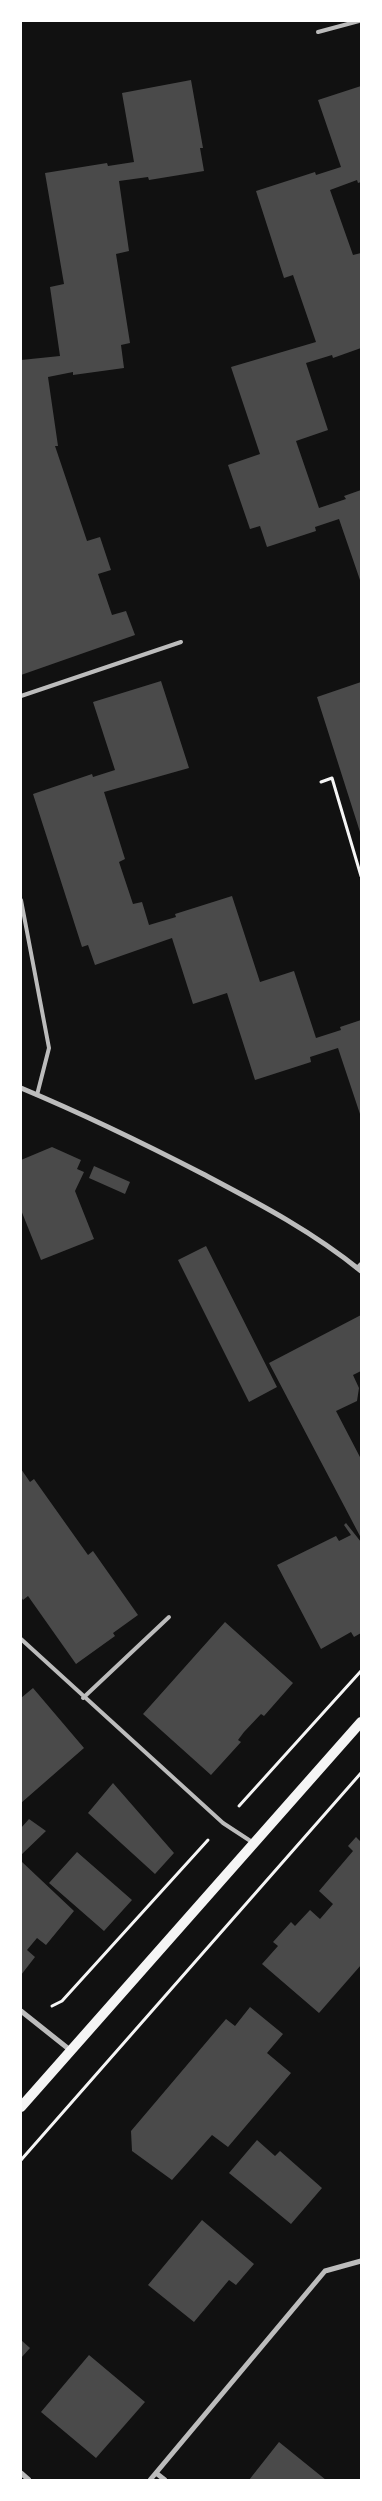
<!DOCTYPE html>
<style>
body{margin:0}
#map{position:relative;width:382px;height:2501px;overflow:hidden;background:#111;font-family:"Work Sans",sans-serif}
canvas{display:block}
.frame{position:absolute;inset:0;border:22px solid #fff;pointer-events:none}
</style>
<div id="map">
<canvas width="382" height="2501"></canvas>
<div class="frame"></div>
</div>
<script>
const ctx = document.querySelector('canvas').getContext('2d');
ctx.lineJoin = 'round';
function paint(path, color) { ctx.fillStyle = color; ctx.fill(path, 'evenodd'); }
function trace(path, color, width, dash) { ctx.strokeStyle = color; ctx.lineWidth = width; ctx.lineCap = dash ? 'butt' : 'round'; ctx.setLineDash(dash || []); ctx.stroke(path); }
paint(new Path2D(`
 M 191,80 L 203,148 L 200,148 L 204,171 L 149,180 L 148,177 L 119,181 L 129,251 L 116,254 L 130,343 L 121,345 L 124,368 L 73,375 L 73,372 L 48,377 L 58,446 L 55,446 L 87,541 L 100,537 L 111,570 L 98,574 L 112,615 L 126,611 L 135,635 L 21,675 L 21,360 L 60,356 L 50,287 L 64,284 L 45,173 L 107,163 L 108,166 L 134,162 L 122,93 Z
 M 361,86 L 361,182 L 358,183 L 357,180 L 330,190 L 353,255 L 361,253 L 361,348 L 333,358 L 332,355 L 306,363 L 328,430 L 296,441 L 319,508 L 346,499 L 344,496 L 361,490 L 360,580 L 339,519 L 315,527 L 316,531 L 267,547 L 260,526 L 250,529 L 228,465 L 260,454 L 231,367 L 316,342 L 293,275 L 284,278 L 256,191 L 315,172 L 316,175 L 341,167 L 318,100 Z
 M 161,681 L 189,768 L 104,792 L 125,859 L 119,862 L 133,904 L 142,902 L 149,925 L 176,917 L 175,914 L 232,896 L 260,982 L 294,971 L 316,1038 L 341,1030 L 340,1027 L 361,1020 L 361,1117 L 338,1048 L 310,1057 L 311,1062 L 255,1080 L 227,993 L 193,1004 L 172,938 L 95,965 L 88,945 L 82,947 L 33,794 L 92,774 L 93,777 L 115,770 L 93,702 Z
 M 361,682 L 361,832 L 360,832 L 317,697 Z
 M 52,1147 L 81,1160 L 77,1169 L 84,1172 L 75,1191 L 94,1239 L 41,1260 L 21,1210 L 21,1160 Z
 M 94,1166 L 130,1182 L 125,1194 L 89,1178 Z
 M 206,1246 L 277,1387 L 249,1402 L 178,1260 Z
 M 361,1315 L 361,1371 L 353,1375 L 359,1388 L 357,1401 L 336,1411 L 361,1459 L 361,1538 L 269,1363 Z
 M 21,1469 L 30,1482 L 34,1479 L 88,1555 L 93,1551 L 138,1615 L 113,1633 L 115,1636 L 76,1664 L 28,1596 L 23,1600 L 21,1597 Z
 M 346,1523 L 361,1542 L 361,1633 L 354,1637 L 351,1632 L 321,1649 L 277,1565 L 336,1536 L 339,1541 L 351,1535 L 344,1525 Z
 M 225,1622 L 293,1683 L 264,1716 L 261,1714 L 244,1732 L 238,1740 L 241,1742 L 211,1775 L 143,1714 Z
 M 33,1688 L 84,1748 L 21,1803 L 21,1698 Z
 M 113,1783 L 174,1853 L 155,1874 L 88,1813 Z
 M 29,1819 L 46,1831 L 21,1855 L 21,1828 Z
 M 356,1837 L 361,1842 L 361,1965 L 319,2013 L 262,1964 L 278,1946 L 273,1942 L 291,1922 L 295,1926 L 310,1910 L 320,1919 L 333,1904 L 319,1891 L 353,1851 L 348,1846 Z
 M 77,1852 L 132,1900 L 104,1931 L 49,1883 Z
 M 21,1861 L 74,1911 L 46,1945 L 37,1938 L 27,1950 L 35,1957 L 21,1975 Z
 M 250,2007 L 283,2034 L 267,2053 L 291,2073 L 228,2147 L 212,2135 L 172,2180 L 132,2151 L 131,2131 L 226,2019 L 235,2026 Z
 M 257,2140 L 275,2156 L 280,2151 L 322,2188 L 291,2224 L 229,2173 Z
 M 202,2220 L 254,2264 L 236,2285 L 229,2280 L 194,2322 L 148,2285 Z
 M 21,2340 L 30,2348 L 21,2358 Z
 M 89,2355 L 145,2402 L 96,2458 L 41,2412 Z
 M 279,2442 L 326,2480 L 249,2480 Z`), '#4a4a4a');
trace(new Path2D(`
 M 321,782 L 332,778 L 361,876
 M 239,1806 L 361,1671
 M 52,2006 L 62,2001 L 208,1840
 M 21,2160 L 361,1773`), '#f5f5f5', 3);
trace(new Path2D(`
 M 318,32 L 359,21
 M 21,696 L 181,642
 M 21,900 L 49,1048 L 37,1095
 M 357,1268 L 361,1264
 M 21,1639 L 223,1823 L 252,1842
 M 83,1698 L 169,1617`), '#bcbcbc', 4);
trace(new Path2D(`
 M 21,1088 C 83,1114 143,1143 203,1174 C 258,1203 312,1231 361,1271
 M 21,2011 L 70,2050
 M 21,2473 L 29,2480
 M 156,2473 L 165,2480
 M 150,2480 L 325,2271 L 361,2261`), '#bcbcbc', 5);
trace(new Path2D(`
 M 21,2107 L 361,1722`), '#f5f5f5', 10);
</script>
